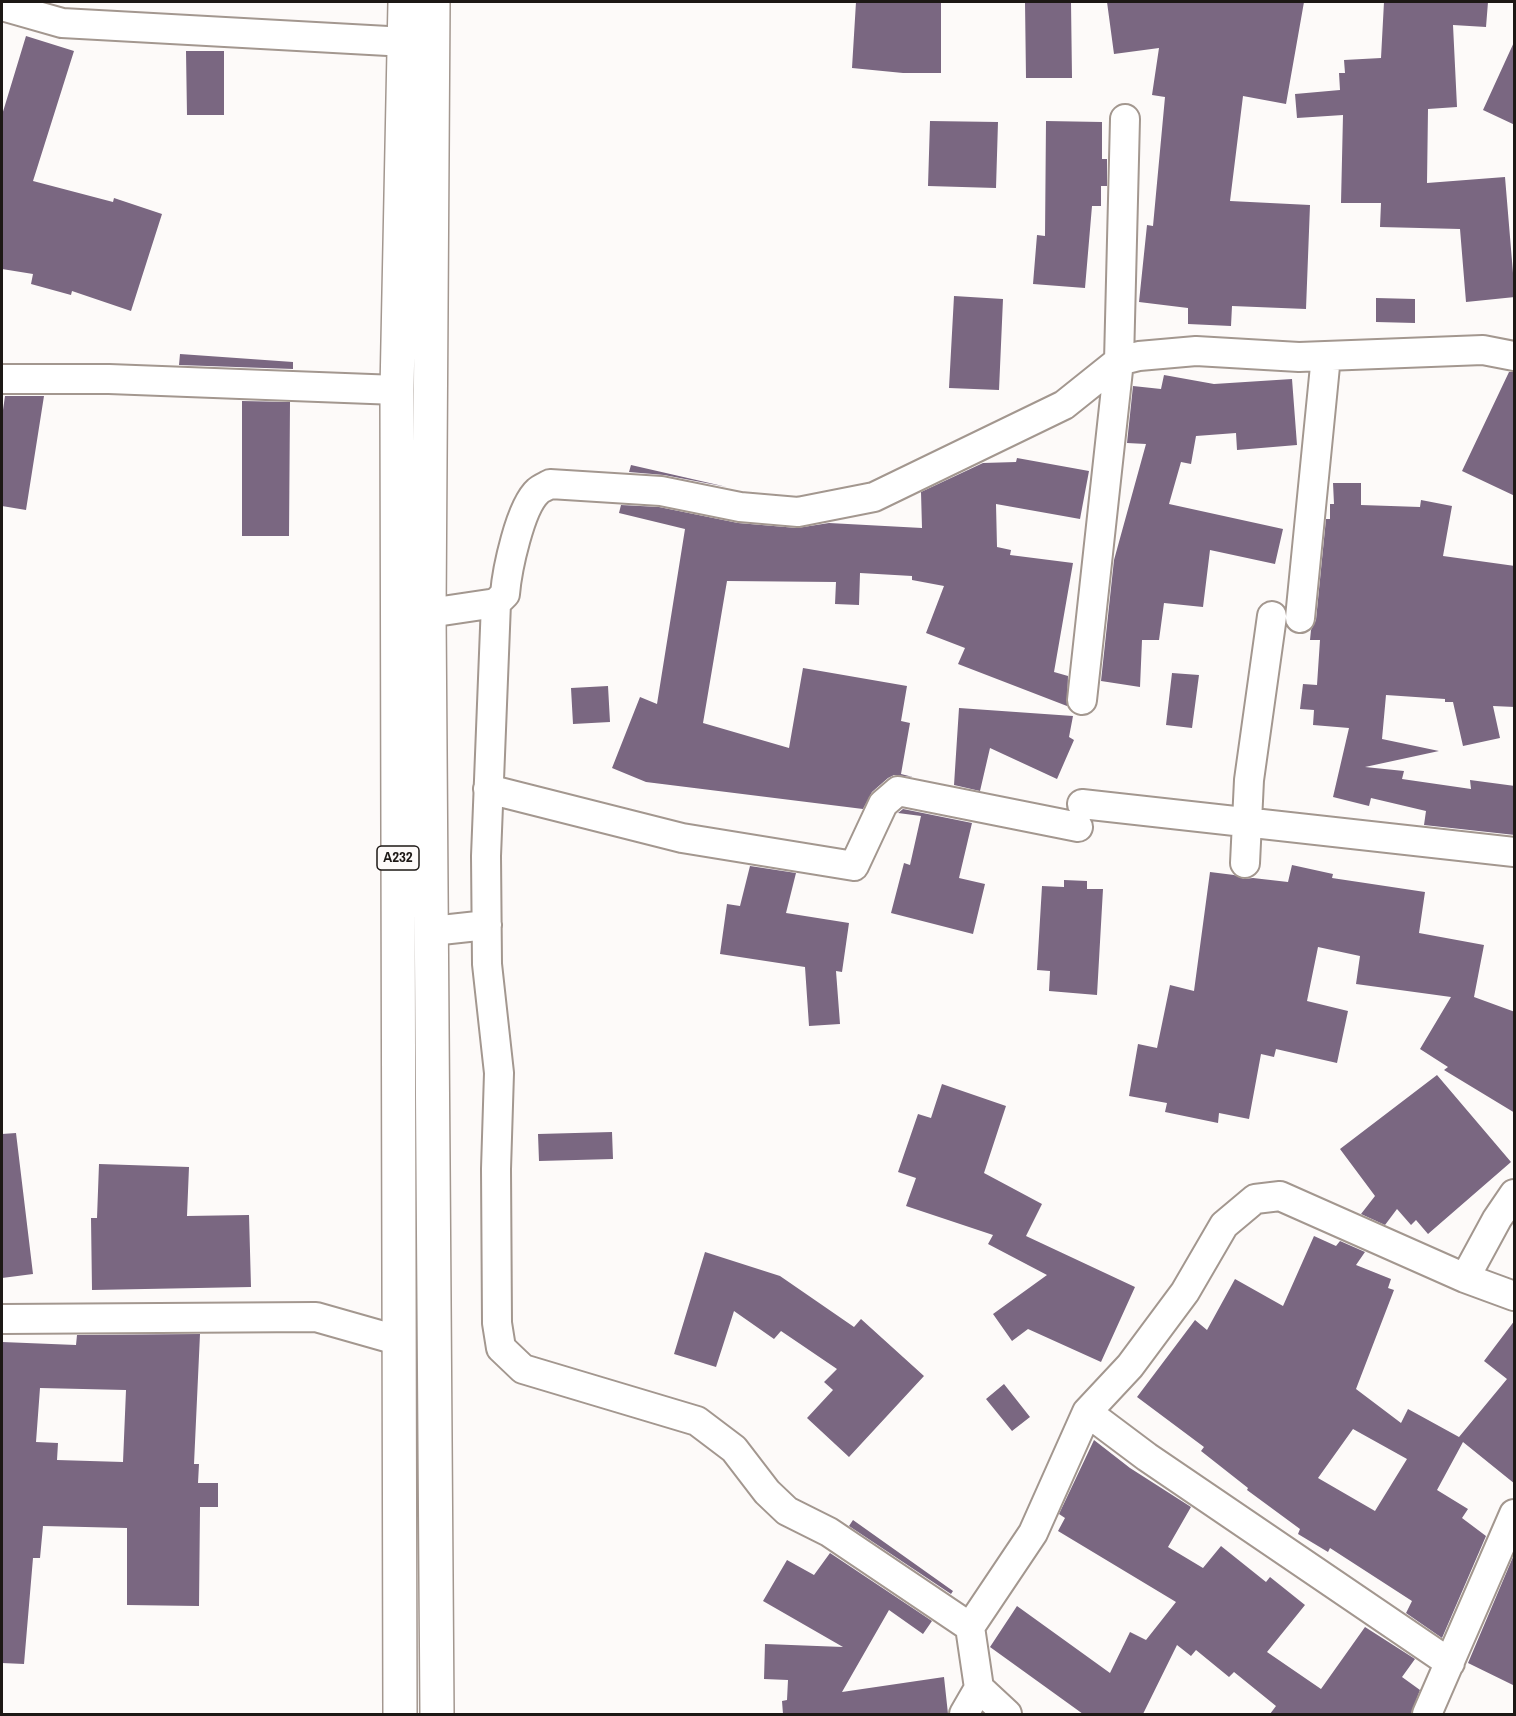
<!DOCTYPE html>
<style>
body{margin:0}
#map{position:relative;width:1516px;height:1716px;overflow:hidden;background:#fdfaf9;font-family:"Archivo Narrow",sans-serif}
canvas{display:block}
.frame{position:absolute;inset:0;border:3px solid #1d1815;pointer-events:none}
</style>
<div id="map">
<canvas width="1516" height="1716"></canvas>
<div class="frame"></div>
</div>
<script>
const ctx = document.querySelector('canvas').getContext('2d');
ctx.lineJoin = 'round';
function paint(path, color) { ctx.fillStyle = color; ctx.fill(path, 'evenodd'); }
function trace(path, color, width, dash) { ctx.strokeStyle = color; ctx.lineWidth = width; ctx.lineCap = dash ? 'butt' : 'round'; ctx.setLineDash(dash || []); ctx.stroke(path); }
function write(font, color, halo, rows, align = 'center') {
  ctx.font = font + ' "Archivo Narrow",sans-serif'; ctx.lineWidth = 4.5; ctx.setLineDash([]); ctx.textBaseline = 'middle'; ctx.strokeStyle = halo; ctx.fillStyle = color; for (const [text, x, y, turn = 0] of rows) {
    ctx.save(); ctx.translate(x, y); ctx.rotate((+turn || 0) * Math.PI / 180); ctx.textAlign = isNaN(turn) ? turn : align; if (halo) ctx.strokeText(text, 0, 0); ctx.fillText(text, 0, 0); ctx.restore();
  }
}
paint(new Path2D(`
 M 856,2 L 941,2 L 941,73 L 903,73 L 852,68 Z
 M 1025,2 L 1071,2 L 1072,78 L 1026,78 Z
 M 1107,2 L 1304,2 L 1286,104 L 1243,96 L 1230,201 L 1310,205 L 1306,309 L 1232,306 L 1231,326 L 1188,324 L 1188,308 L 1139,302 L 1147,225 L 1153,226 L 1165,97 L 1152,95 L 1159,48 L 1114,54 Z
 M 1384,2 L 1488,2 L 1486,27 L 1453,25 L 1457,107 L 1428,109 L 1427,183 L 1505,177 L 1515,297 L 1466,302 L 1460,229 L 1380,227 L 1381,203 L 1341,203 L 1343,115 L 1297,118 L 1295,94 L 1340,90 L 1339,73 L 1345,73 L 1344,60 L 1381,58 Z
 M 26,36 L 74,51 L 33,181 L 113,202 L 114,198 L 162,214 L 131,311 L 72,291 L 71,295 L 31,284 L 33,274 L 2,269 L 2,115 Z
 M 1515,40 L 1515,125 L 1483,110 Z
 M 186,51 L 224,51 L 224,115 L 187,115 Z
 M 930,121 L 998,122 L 996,188 L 928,186 Z
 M 1046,121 L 1102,122 L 1102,159 L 1107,159 L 1107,186 L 1101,186 L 1101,206 L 1092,206 L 1085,288 L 1033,284 L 1037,235 L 1045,236 Z
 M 954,296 L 1003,299 L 999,390 L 949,388 Z
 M 1376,298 L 1415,299 L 1415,323 L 1376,322 Z
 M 180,354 L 293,362 L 293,369 L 179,365 Z
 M 1509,372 L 1515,372 L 1515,496 L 1462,471 Z
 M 1164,375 L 1214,384 L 1292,379 L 1297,445 L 1237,450 L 1236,433 L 1196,436 L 1191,464 L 1181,462 L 1169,504 L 1283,529 L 1275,564 L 1210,550 L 1203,607 L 1164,603 L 1159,640 L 1142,640 L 1140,687 L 1101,681 L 1114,560 L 1146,444 L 1127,443 L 1133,386 L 1161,389 Z
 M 5,396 L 44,396 L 26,510 L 2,506 L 2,417 Z
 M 242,401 L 290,402 L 289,536 L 242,536 Z
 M 1017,458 L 1089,471 L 1080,519 L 996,504 L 997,547 L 1011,550 L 1010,555 L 1073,563 L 1054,672 L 1068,676 L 1067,706 L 958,664 L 965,648 L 926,633 L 944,586 L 912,580 L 912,576 L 860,573 L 859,605 L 835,604 L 836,582 L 727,581 L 703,723 L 789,748 L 803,668 L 907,686 L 901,721 L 910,723 L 901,774 L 913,777 L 894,775 L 888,778 L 872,792 L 863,809 L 646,782 L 612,768 L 640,697 L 657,704 L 685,529 L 619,513 L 621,505 L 659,507 L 738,523 L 797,528 L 829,523 L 922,528 L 921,492 L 983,463 L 1016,462 Z
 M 631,465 L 727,487 L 664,475 L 629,472 Z
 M 1333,483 L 1361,483 L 1361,505 L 1420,507 L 1421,500 L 1452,506 L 1443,556 L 1515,566 L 1515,707 L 1493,706 L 1500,738 L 1463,746 L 1453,702 L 1445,702 L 1445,699 L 1386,695 L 1382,739 L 1439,751 L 1365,767 L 1404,771 L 1402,779 L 1471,789 L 1470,780 L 1515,786 L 1515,835 L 1424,825 L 1426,811 L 1371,798 L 1369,806 L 1333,797 L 1349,728 L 1313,725 L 1314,710 L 1300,709 L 1303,684 L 1317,685 L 1320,640 L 1310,640 L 1311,630 L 1316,620 L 1326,519 L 1330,519 L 1330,504 L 1334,504 Z
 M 1172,673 L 1199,675 L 1192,728 L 1166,725 Z
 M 608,686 L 610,722 L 573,724 L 571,688 Z
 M 959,708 L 1073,716 L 1069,737 L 1074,740 L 1057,779 L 990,748 L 980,791 L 954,785 Z
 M 903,809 L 972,823 L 959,878 L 985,884 L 973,934 L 891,913 L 904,863 L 910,865 L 921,816 L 898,813 Z
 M 1292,865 L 1333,874 L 1332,878 L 1425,892 L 1419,933 L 1484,945 L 1474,997 L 1515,1012 L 1515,1113 L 1444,1070 L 1448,1067 L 1420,1049 L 1451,997 L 1356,984 L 1360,956 L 1318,947 L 1307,1001 L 1348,1011 L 1337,1063 L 1276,1049 L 1274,1057 L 1261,1054 L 1249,1119 L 1219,1113 L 1218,1123 L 1165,1112 L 1167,1103 L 1129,1096 L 1138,1044 L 1157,1048 L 1170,985 L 1194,991 L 1210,872 L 1234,875 L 1244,879 L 1253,878 L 1288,882 Z
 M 750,866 L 796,873 L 786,913 L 849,923 L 842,972 L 836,971 L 840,1024 L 809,1026 L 805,967 L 720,954 L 727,904 L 740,906 Z
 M 1064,880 L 1087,881 L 1087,889 L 1103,889 L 1097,995 L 1049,991 L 1050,971 L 1037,970 L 1042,886 L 1064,887 Z
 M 1437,1075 L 1511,1162 L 1428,1234 L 1416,1220 L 1411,1225 L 1397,1209 L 1385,1225 L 1361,1214 L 1375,1196 L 1340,1149 Z
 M 942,1084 L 1006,1106 L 984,1173 L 1042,1204 L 1026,1236 L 1135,1287 L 1101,1362 L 1028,1329 L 1012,1341 L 993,1314 L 1047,1275 L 988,1244 L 993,1235 L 906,1206 L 916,1178 L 898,1172 L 918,1114 L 931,1118 Z
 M 612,1132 L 613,1159 L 539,1161 L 538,1134 Z
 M 16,1133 L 33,1274 L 2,1278 L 2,1134 Z
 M 99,1164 L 189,1167 L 187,1216 L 249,1215 L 251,1287 L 92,1290 L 91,1218 L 97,1218 Z
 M 1314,1236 L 1336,1246 L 1340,1241 L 1365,1252 L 1356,1265 L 1391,1279 L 1388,1288 L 1394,1290 L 1356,1389 L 1401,1423 L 1408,1409 L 1459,1437 L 1507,1379 L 1484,1361 L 1515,1320 L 1515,1484 L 1463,1442 L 1437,1490 L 1468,1509 L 1462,1518 L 1486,1536 L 1442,1638 L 1406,1613 L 1412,1601 L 1330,1548 L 1328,1552 L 1298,1534 L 1300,1529 L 1247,1490 L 1248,1488 L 1201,1451 L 1204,1447 L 1137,1397 L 1195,1320 L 1207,1330 L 1235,1279 L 1283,1306 ZM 1353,1429 L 1407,1459 L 1375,1511 L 1318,1478 Z
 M 705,1252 L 780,1276 L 854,1327 L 861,1319 L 924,1376 L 849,1457 L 807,1418 L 833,1390 L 824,1382 L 837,1369 L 781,1331 L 774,1339 L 734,1311 L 716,1367 L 674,1354 Z
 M 200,1334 L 194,1464 L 199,1464 L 198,1483 L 218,1483 L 218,1507 L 200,1507 L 199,1606 L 127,1605 L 127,1528 L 43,1526 L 40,1558 L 33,1558 L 24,1664 L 2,1663 L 2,1342 L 76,1345 L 77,1335 ZM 40,1388 L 126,1390 L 123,1462 L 57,1460 L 58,1443 L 36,1442 Z
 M 1004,1384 L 1030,1417 L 1012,1431 L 986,1399 Z
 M 1094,1440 L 1130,1468 L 1191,1507 L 1168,1547 L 1203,1568 L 1221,1546 L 1266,1582 L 1270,1577 L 1305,1605 L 1267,1652 L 1321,1689 L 1365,1627 L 1415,1659 L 1402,1677 L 1420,1690 L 1411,1714 L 1270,1714 L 1276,1706 L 1234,1672 L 1229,1677 L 1196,1650 L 1191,1656 L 1177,1645 L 1143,1714 L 1083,1714 L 990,1647 L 1017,1606 L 1110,1673 L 1130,1632 L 1146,1640 L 1176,1602 L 1058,1531 L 1065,1518 L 1059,1514 Z
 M 853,1520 L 953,1591 L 951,1594 L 849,1526 Z
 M 830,1553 L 932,1621 L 923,1634 L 889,1610 L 842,1692 L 944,1677 L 948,1714 L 783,1714 L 782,1701 L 787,1700 L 788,1680 L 764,1679 L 765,1644 L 843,1647 L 763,1601 L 787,1560 L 814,1575 Z
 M 1513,1557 L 1515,1558 L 1515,1686 L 1468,1663 Z`), '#7a6781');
const street = new Path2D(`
 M 2,6 L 62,23 L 406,42
 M 2,379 L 109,379 L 397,390
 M 496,603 L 486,856 L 487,964 L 499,1073 L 496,1169 L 497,1323 L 501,1348 L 523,1369 L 697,1421 L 734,1449 L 767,1492 L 787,1511 L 829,1532 L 970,1627
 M 429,613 L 496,603 L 505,594 C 507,570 520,507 538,491 C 541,488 547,486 550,484 L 661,491 L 740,507 L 798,512 L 874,497 L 1064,405 L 1119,361 L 1139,356 L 1196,351 L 1299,357 L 1483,350 L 1514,356
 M 1300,618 L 1326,356
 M 1082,700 L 1119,361 L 1125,119
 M 488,789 L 682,838 L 854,866 L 883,804 L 898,791 L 1078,827
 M 1082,804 L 1514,852
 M 1245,863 L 1249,780 L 1272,616
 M 432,931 L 487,925
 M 1465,1278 L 1497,1219 L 1514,1194
 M 2,1319 L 316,1317 L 397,1340
 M 1087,1412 L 1147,1457 L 1450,1663
 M 964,1714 L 979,1688
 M 1007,1714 L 979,1688 L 970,1627 L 1033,1533 L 1087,1412 L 1130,1366 L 1185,1292 L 1224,1225 L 1255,1199 L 1280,1196 L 1465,1278 L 1514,1296
 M 1427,1714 L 1514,1514`);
const highway = new Path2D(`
 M 433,2 L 429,613 L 437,1714
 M 400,1714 L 397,390 L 405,2`);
trace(street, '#a3978f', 32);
trace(highway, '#a3978f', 36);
trace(street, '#fff', 28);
trace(highway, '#fff', 33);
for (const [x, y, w] of [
 [398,858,42]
]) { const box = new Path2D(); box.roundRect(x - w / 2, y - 12, w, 24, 4.5); ctx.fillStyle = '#fdfaf9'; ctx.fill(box); trace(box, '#1d1815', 1.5); }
write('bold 15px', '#1d1815', null, [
 ["A232",398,858]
]);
</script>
